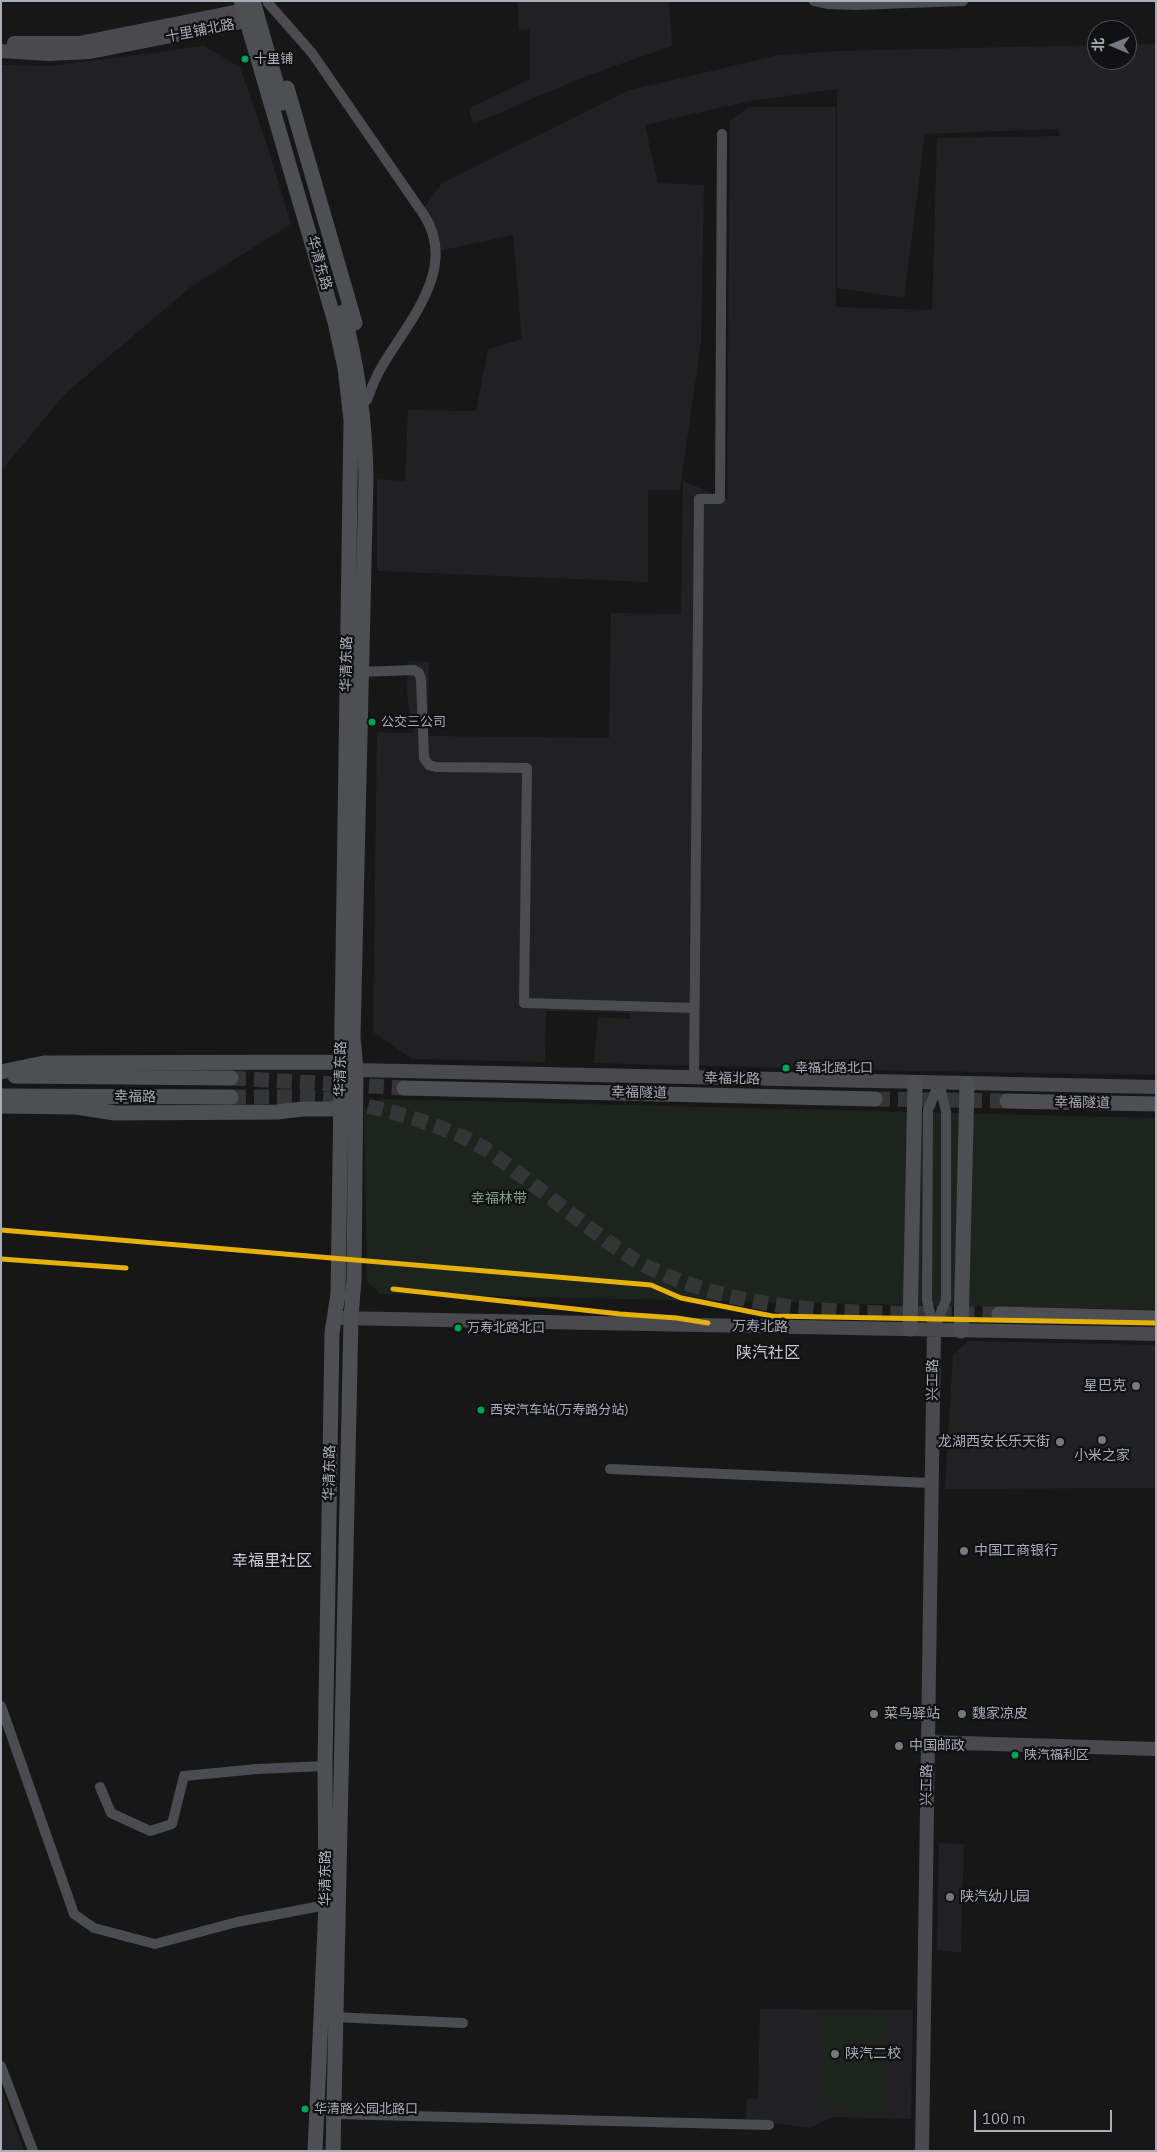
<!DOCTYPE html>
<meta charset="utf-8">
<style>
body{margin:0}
#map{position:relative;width:1157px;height:2152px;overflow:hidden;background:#171717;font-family:"IBM Plex Sans","Noto Sans SC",sans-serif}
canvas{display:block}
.frame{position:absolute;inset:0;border:2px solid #a8adb8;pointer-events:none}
.north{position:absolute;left:1087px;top:20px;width:50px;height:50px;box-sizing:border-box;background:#111113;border:1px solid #4d4f55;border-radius:50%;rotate:271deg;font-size:14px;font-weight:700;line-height:20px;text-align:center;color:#a8adb8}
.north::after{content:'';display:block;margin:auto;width:18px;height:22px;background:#757880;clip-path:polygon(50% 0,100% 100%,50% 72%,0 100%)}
.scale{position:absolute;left:974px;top:2110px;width:138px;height:22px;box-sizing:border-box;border:2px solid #a8adb8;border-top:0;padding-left:6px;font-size:15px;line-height:18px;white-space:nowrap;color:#a8adb8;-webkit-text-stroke:4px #111113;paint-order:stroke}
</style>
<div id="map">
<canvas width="1157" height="2152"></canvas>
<div class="frame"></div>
<div class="north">北</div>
<div class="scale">100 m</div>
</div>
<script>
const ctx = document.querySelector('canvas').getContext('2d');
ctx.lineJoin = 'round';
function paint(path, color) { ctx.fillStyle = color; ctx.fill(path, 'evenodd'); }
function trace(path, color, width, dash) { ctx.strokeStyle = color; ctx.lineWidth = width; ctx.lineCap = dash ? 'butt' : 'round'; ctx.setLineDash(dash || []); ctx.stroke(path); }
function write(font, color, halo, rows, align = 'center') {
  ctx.font = font + ' "IBM Plex Sans","Noto Sans SC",sans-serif'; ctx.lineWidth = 4.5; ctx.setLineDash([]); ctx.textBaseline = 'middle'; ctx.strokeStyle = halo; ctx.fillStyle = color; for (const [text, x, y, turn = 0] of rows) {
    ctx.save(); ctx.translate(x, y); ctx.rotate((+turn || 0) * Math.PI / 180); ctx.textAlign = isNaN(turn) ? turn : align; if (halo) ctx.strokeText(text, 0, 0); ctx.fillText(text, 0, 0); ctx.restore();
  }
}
paint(new Path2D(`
 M 517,1 L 669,1 L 672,46 L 589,75 L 473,124 L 469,108 L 530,79 L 530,29 L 519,30 Z
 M 1127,44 L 1156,44 L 1156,1075 L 865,1070 L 594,1063 L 598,1017 L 630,1019 L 630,1013 L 546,1011 L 545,1062 L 412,1059 L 373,1032 L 377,732 L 413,733 L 407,695 L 408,661 L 429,662 L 428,736 L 609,738 L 611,613 L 681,614 L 683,481 L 727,499 L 730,121 L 749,107 L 836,107 L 836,307 L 932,310 L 937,138 L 1060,136 L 1058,129 L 925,134 L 904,298 L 837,288 L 837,89 L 750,101 L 645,125 L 658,183 L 704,185 L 701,342 L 680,490 L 648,490 L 648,582 L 377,571 L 377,479 L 405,481 L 408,410 L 476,411 L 488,349 L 522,339 L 513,235 L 439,251 L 424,208 L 442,183 L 630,90 L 779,55 L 838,51 L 1097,45 L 1097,60 L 1127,60 Z
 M 204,46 L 240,67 L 267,145 L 291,224 L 192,286 L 65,394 L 1,471 L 1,65 L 51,66 Z
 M 968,1341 L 1156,1345 L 1156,1488 L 945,1489 L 953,1355 Z
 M 939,1843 L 964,1844 L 961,1953 L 937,1950 Z
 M 760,2009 L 913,2010 L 911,2119 L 833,2117 L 810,2128 L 746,2119 L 747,2099 L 758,2098 Z
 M 1,2087 L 21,2143 L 24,2151 L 1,2151 Z`), '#212123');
paint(new Path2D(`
 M 381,1099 L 1156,1118 L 1156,1310 L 380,1294 L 367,1281 L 364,1109 Z
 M 822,2015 L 885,2016 L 883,2111 L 820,2110 Z`), '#1d241e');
trace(new Path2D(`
 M 231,1078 L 404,1088
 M 231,1097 C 263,1097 295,1096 326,1099 C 369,1103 455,1127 490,1152 C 520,1174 549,1197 579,1220 C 603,1238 626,1257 654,1270 C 761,1320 884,1312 999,1314
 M 875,1099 L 1007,1101`), '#343537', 15, [15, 8]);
trace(new Path2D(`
 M 814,1 L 827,4 L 856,5 L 963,1
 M 268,3 L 312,53 L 424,215 C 459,269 407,323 381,368 C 375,378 371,389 367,400
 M 360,672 L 414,670 L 419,673 L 421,679 L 424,758 L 429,765 L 436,767 L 527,768 L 524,1003 L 694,1008
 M 694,1078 L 699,499 L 720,499 L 722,134
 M 934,1329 L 927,1300 L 928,1110 L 939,1083
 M 934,1330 L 946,1300 L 946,1111 L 939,1083
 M 610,1469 L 930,1483
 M 1,1706 L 74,1914 L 94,1928 L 155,1944 L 237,1922 L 326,1905
 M 100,1787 L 111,1813 L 150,1831 L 172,1824 L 184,1776 L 257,1769 L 325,1766
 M 334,2017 L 463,2023
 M 1,2066 L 33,2151
 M 333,2114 L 769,2125`), '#4b4c50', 10);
trace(new Path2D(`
 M 14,43 L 79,43 L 254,8
 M 1,51 L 49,54 L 90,52 L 247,21 L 252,13
 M 348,1066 L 356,1070 L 1156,1087
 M 340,1318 L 1156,1334
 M 928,1742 L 1156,1749
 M 922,2151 L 934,1330`), '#4a4a4e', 14);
trace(new Path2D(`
 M 241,1 L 335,322 L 345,368 L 351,420 L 338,1294 L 332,1333 L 325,1766 L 326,1905 L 315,2151
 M 253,1 L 282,103
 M 287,88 L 355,323
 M 1,1072 L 44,1063 L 341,1062
 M 15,1076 L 231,1078
 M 404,1088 L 875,1099
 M 1,1096 L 231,1097
 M 1007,1101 L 1156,1104
 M 1,1106 L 76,1107 L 115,1113 L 277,1112 L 303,1109 L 349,1109
 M 999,1314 L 1156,1318
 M 910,1329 L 915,1083
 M 961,1331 L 967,1084
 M 333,2151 L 351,1318 L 354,1280 L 356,1070 L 353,1037 L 366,477 C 365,421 358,366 343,312`), '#4d4f52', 15);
trace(new Path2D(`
 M 1,1230 L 651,1285 L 681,1298 L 772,1316 L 1156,1323
 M 1,1259 L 126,1268
 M 393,1289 L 620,1314 L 677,1318 L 708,1323`), '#e6b10b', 5);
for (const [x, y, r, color] of [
 [245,59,4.5,"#00a651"],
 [372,722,4.5,"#00a651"],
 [786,1068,4.5,"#00a651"],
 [458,1328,4.5,"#00a651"],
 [1136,1386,5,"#757880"],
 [481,1410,4.5,"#00a651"],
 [1102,1440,5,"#757880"],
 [1060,1442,5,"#757880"],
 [964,1551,5,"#757880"],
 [874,1714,5,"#757880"],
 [962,1714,5,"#757880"],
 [899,1746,5,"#757880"],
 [1015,1755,4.5,"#00a651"],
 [950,1897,5,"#757880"],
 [835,2054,5,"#757880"],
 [305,2109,4.5,"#00a651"]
]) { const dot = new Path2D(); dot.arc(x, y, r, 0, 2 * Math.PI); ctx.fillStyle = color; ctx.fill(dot); trace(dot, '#111113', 2); }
write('13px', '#a8adb8', '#111113', [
 ["十里铺",254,59],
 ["公交三公司",381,722],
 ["幸福北路北口",795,1068],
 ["万寿北路北口",467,1328],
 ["西安汽车站(万寿路分站)",490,1410],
 ["陕汽福利区",1024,1755],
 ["华清路公园北路口",314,2109]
], 'left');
write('14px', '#a8adb8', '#111113', [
 ["十里铺北路",200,31,-11],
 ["华清东路",319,263,74],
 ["华清东路",347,664,-89],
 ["华清东路",341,1069,-89],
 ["幸福北路",732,1079,1],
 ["幸福隧道",639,1093,1],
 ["幸福路",135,1097,1],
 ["幸福隧道",1082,1103,1],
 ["万寿北路",760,1327,1],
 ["兴工路",933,1380,-89],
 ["华清东路",330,1473,-89],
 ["兴工路",927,1785,-89],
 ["华清东路",326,1878,-90]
]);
write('14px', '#7fa381', '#111113', [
 ["幸福林带",499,1199]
]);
write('14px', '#a8adb8', '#111113', [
 ["星巴克",1126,1386,"right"],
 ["龙湖西安长乐天街",1050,1442,"right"],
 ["小米之家",1102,1456,"center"],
 ["中国工商银行",974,1551],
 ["菜鸟驿站",884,1714],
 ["魏家凉皮",972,1714],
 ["中国邮政",909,1746],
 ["陕汽幼儿园",960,1897],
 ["陕汽二校",845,2054]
], 'left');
write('16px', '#c9ccd4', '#111113', [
 ["陕汽社区",768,1353],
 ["幸福里社区",272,1561]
]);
</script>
